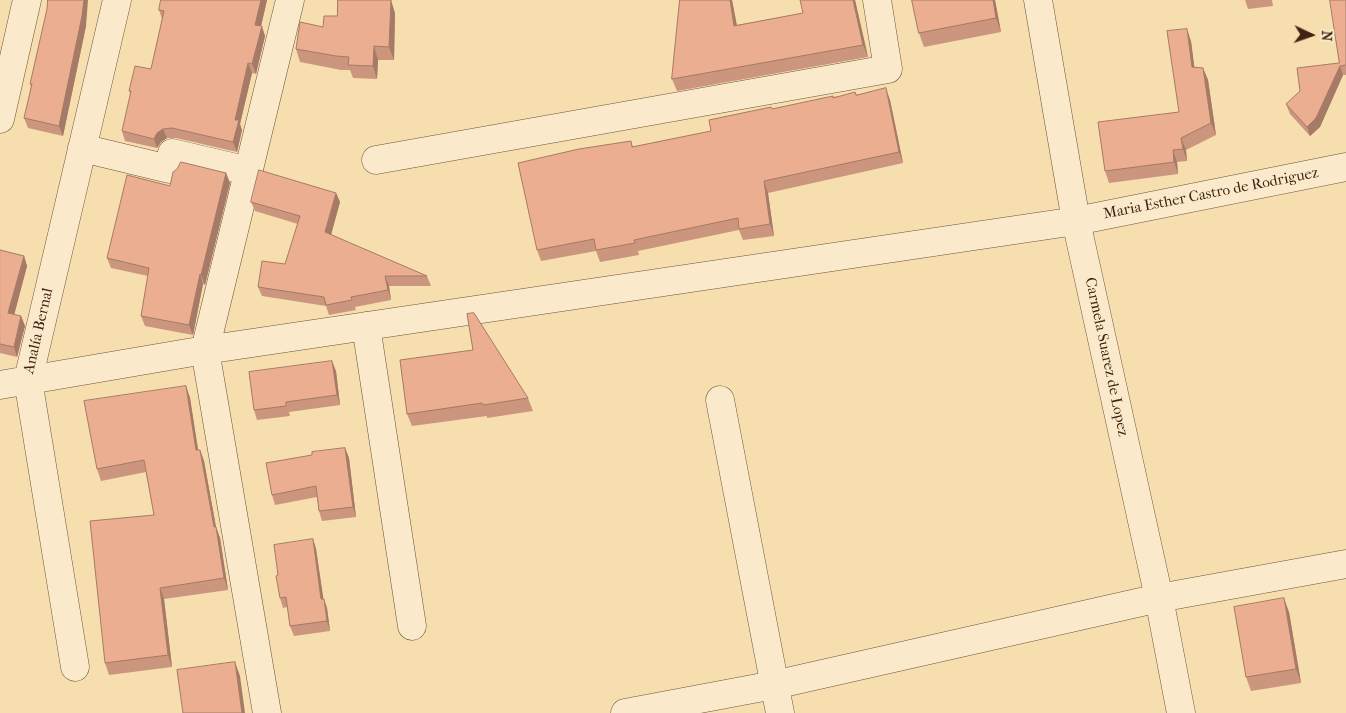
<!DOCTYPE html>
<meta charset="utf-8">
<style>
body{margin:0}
#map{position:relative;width:1346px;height:713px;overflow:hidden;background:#f7deaf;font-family:"IM FELL French Canon",serif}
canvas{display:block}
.north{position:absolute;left:1286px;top:10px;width:50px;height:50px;-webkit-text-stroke:4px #faeacb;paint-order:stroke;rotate:93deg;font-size:14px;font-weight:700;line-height:20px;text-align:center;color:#412314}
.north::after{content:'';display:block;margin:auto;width:18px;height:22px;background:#412314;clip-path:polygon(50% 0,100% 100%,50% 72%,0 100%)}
</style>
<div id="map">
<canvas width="1346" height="713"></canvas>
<div class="north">N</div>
</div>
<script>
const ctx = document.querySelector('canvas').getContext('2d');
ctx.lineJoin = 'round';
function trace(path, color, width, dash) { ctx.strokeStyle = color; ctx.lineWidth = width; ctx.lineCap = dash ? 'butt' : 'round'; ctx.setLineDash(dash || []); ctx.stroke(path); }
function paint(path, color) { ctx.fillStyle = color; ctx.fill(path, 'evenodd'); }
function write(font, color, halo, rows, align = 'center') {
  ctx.font = font + ' "IM FELL French Canon",serif'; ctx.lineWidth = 5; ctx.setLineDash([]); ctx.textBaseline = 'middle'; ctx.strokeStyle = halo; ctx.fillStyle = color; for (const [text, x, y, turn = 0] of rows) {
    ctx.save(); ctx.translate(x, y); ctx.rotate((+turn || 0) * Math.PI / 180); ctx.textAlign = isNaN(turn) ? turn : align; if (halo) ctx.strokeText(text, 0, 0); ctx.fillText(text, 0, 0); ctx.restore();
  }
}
const minor = new Path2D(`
 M 1038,0 L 1076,221 L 1159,598 L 1181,713
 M 0,119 L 27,0
 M 82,148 L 169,169 L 172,153 L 249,171
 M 376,160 L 888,69 L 877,0
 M 366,326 L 412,626
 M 0,385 L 205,350 L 1076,221 L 1346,167
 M 720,400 L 780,713
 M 75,667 L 28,380 L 117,0
 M 267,713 L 205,350 L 290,0
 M 625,713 L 774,685 L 1159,598 L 1346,564`);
trace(minor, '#6e523b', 29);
trace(minor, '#faeacb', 28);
paint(new Path2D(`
 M 267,0 L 261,26 L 265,36 L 256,74 L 252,73 L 240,124 L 242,130 L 237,152 L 176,138 L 167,138 L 161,142 L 157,148 L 125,141 L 122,131 L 131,95 L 129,91 L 151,69 L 162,19 L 159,10 Z
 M 680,0 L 732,0 L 737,25 L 803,13 L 855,0 L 868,57 L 677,91 L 672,79 Z
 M 912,0 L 995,0 L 1001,32 L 924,47 L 919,33 Z
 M 1245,0 L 1272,0 L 1273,6 L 1248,9 Z
 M 1346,0 L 1346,75 L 1343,75 L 1320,127 L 1310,136 L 1290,114 L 1286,104 L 1339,63 Z
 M 395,13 L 394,60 L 378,60 L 377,79 L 353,78 L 350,70 L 341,70 L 300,62 L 296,49 L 337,16 Z
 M 86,26 L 63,136 L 28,128 L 24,118 L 31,87 L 30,84 Z
 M 1191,41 L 1194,67 L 1203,68 L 1208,80 L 1216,135 L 1186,150 L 1187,161 L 1177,162 L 1178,174 L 1109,183 L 1105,171 L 1179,112 Z
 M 856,94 L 890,100 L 903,163 L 768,193 L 774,236 L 743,240 L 739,230 L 638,251 L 639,255 L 600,262 L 596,251 L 541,261 L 537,250 L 631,141 L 633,147 L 711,131 L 833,97 Z
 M 226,173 L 230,183 L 205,285 L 203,284 L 193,335 L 145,326 L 141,316 L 148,276 L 111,268 L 107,258 L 170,186 Z
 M 336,193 L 340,202 L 331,235 L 427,276 L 431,286 L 389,286 L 391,300 L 355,307 L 356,310 L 329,315 L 326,306 L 262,296 L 258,287 L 285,264 L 298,224 L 255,211 L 251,202 Z
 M 0,250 L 24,256 L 27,266 L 14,315 L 21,316 L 25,326 L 17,357 L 0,353 Z
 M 400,360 L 528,398 L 533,411 L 487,418 L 487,416 L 412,426 L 407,414 Z
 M 336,371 L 340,405 L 289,412 L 290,416 L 257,420 L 254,410 Z
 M 186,386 L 190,398 L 198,450 L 200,450 L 204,461 L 216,527 L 220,538 L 228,590 L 164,599 L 172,667 L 109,675 L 105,663 L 154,515 L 146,472 L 101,481 L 97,469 Z
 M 345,448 L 349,458 L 356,517 L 322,521 L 319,511 L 317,497 L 275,505 L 272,495 L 312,455 Z
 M 313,539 L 316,549 L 323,599 L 327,608 L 330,631 L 294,636 L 290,626 L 287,607 L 283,608 L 280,598 L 278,575 Z
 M 1289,612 L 1301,683 L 1251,691 L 1246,677 Z`), '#cb967d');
paint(new Path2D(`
 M 84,0 L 88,0 L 86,26 L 63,136 L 59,126 Z
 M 261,0 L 267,0 L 259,35 L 255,25 Z
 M 391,0 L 395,13 L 394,60 L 389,47 Z
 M 730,0 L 732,0 L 739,38 L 734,26 Z
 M 853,0 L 855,0 L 868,57 L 863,45 Z
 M 993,0 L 995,0 L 1001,32 L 996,18 Z
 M 262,26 L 265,36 L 256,74 L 252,64 Z
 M 1187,29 L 1191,41 L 1196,79 L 1192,67 Z
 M 374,46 L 378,60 L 377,79 L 373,66 Z
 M 248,63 L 252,73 L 240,124 L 242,130 L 237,152 L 233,142 L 235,120 Z
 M 1340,66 L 1343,75 L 1320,127 L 1310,136 L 1307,127 Z
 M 1203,68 L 1208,80 L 1216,135 L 1211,123 Z
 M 886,88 L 890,100 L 903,163 L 899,152 Z
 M 163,129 L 167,138 L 161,142 L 157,148 L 154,139 L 157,133 Z
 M 1181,138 L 1186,150 L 1187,161 L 1183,149 Z
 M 1173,150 L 1177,162 L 1178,174 L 1174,162 Z
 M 226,173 L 230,183 L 205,285 L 201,275 Z
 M 764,181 L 768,193 L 774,236 L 770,224 Z
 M 336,193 L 340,202 L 329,242 L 325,232 Z
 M 24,256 L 27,266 L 12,323 L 8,313 Z
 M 200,274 L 203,284 L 193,335 L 189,325 Z
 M 385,276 L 389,286 L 391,300 L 388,290 Z
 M 21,316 L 25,326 L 17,357 L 14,347 Z
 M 332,361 L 336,371 L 340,405 L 337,395 Z
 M 186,386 L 190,398 L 200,462 L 196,450 Z
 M 345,448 L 349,458 L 356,517 L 353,507 Z
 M 200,450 L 204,461 L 216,527 L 220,538 L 228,590 L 224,578 Z
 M 313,539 L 316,549 L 325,609 L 321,599 Z
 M 160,588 L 164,599 L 172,667 L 168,655 Z
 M 1284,598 L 1289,612 L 1301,683 L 1296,669 Z
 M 324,599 L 327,608 L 330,631 L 327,621 Z
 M 235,662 L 240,676 L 245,713 L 242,713 Z`), '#a57a66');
const building = new Path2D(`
 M 48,0 L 84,0 L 82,16 L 59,126 L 24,118 L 32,84 L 30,84 L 47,9 Z
 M 161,0 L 261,0 L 255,25 L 262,26 L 252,64 L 248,63 L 235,120 L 239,120 L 233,142 L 172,128 L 163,129 L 157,133 L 154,139 L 122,131 L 131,91 L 129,91 L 135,66 L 151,69 L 164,11 L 159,10 Z
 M 338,0 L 391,0 L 389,47 L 374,46 L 373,66 L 348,65 L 349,57 L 336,56 L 296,49 L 300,22 L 323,27 L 324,16 L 337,16 Z
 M 680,0 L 730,0 L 734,26 L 803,13 L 800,0 L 853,0 L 863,45 L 672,79 Z
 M 912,0 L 993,0 L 996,18 L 919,33 Z
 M 1330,0 L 1346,0 L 1346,65 L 1340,66 L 1316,118 L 1307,127 L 1286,104 L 1300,91 L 1297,68 L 1339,63 Z
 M 1187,29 L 1192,67 L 1203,68 L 1211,123 L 1181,138 L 1183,149 L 1173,150 L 1174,162 L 1105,171 L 1098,122 L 1179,112 L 1167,31 Z
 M 886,88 L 899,152 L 764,181 L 770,224 L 739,229 L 738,218 L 634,240 L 635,243 L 596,250 L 594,239 L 537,250 L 518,163 L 579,149 L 631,141 L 632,147 L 711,131 L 709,120 L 771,107 L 772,109 L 833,96 L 833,98 L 855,92 L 856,95 Z
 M 181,162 L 226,173 L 201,275 L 200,274 L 189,325 L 141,316 L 149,268 L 107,258 L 127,175 L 170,186 L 173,172 L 177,169 Z
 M 259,170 L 336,193 L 325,232 L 427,276 L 385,276 L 388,290 L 351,297 L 352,300 L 326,305 L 324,297 L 258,287 L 262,261 L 285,264 L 300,216 L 251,202 Z
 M 0,250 L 24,256 L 8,313 L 21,316 L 14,347 L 0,344 Z
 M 474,313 L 528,398 L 483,405 L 482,403 L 407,414 L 400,360 L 473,350 L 467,314 Z
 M 332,361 L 337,395 L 286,402 L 286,406 L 254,410 L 249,372 Z
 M 186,386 L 196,450 L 200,450 L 214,527 L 216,527 L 224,578 L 160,588 L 168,655 L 105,663 L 90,521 L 154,515 L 144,460 L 97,469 L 84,401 Z
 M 345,448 L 353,507 L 319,511 L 316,486 L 272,495 L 266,463 L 312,455 L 312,452 Z
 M 313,539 L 321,599 L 324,599 L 327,621 L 290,626 L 286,597 L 280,598 L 276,576 L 278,575 L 274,545 Z
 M 1284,598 L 1296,669 L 1246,677 L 1234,607 Z
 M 235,662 L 242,713 L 183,713 L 177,670 Z`);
paint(building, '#ecae91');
trace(building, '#a57a66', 1);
write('15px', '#412314', '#faeacb', [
 ["Maria Esther Castro de Rodriguez",1211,194,-11],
 ["Analía Bernal",39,331,-77],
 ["Carmela Suarez de Lopez",1106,357,78]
]);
</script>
